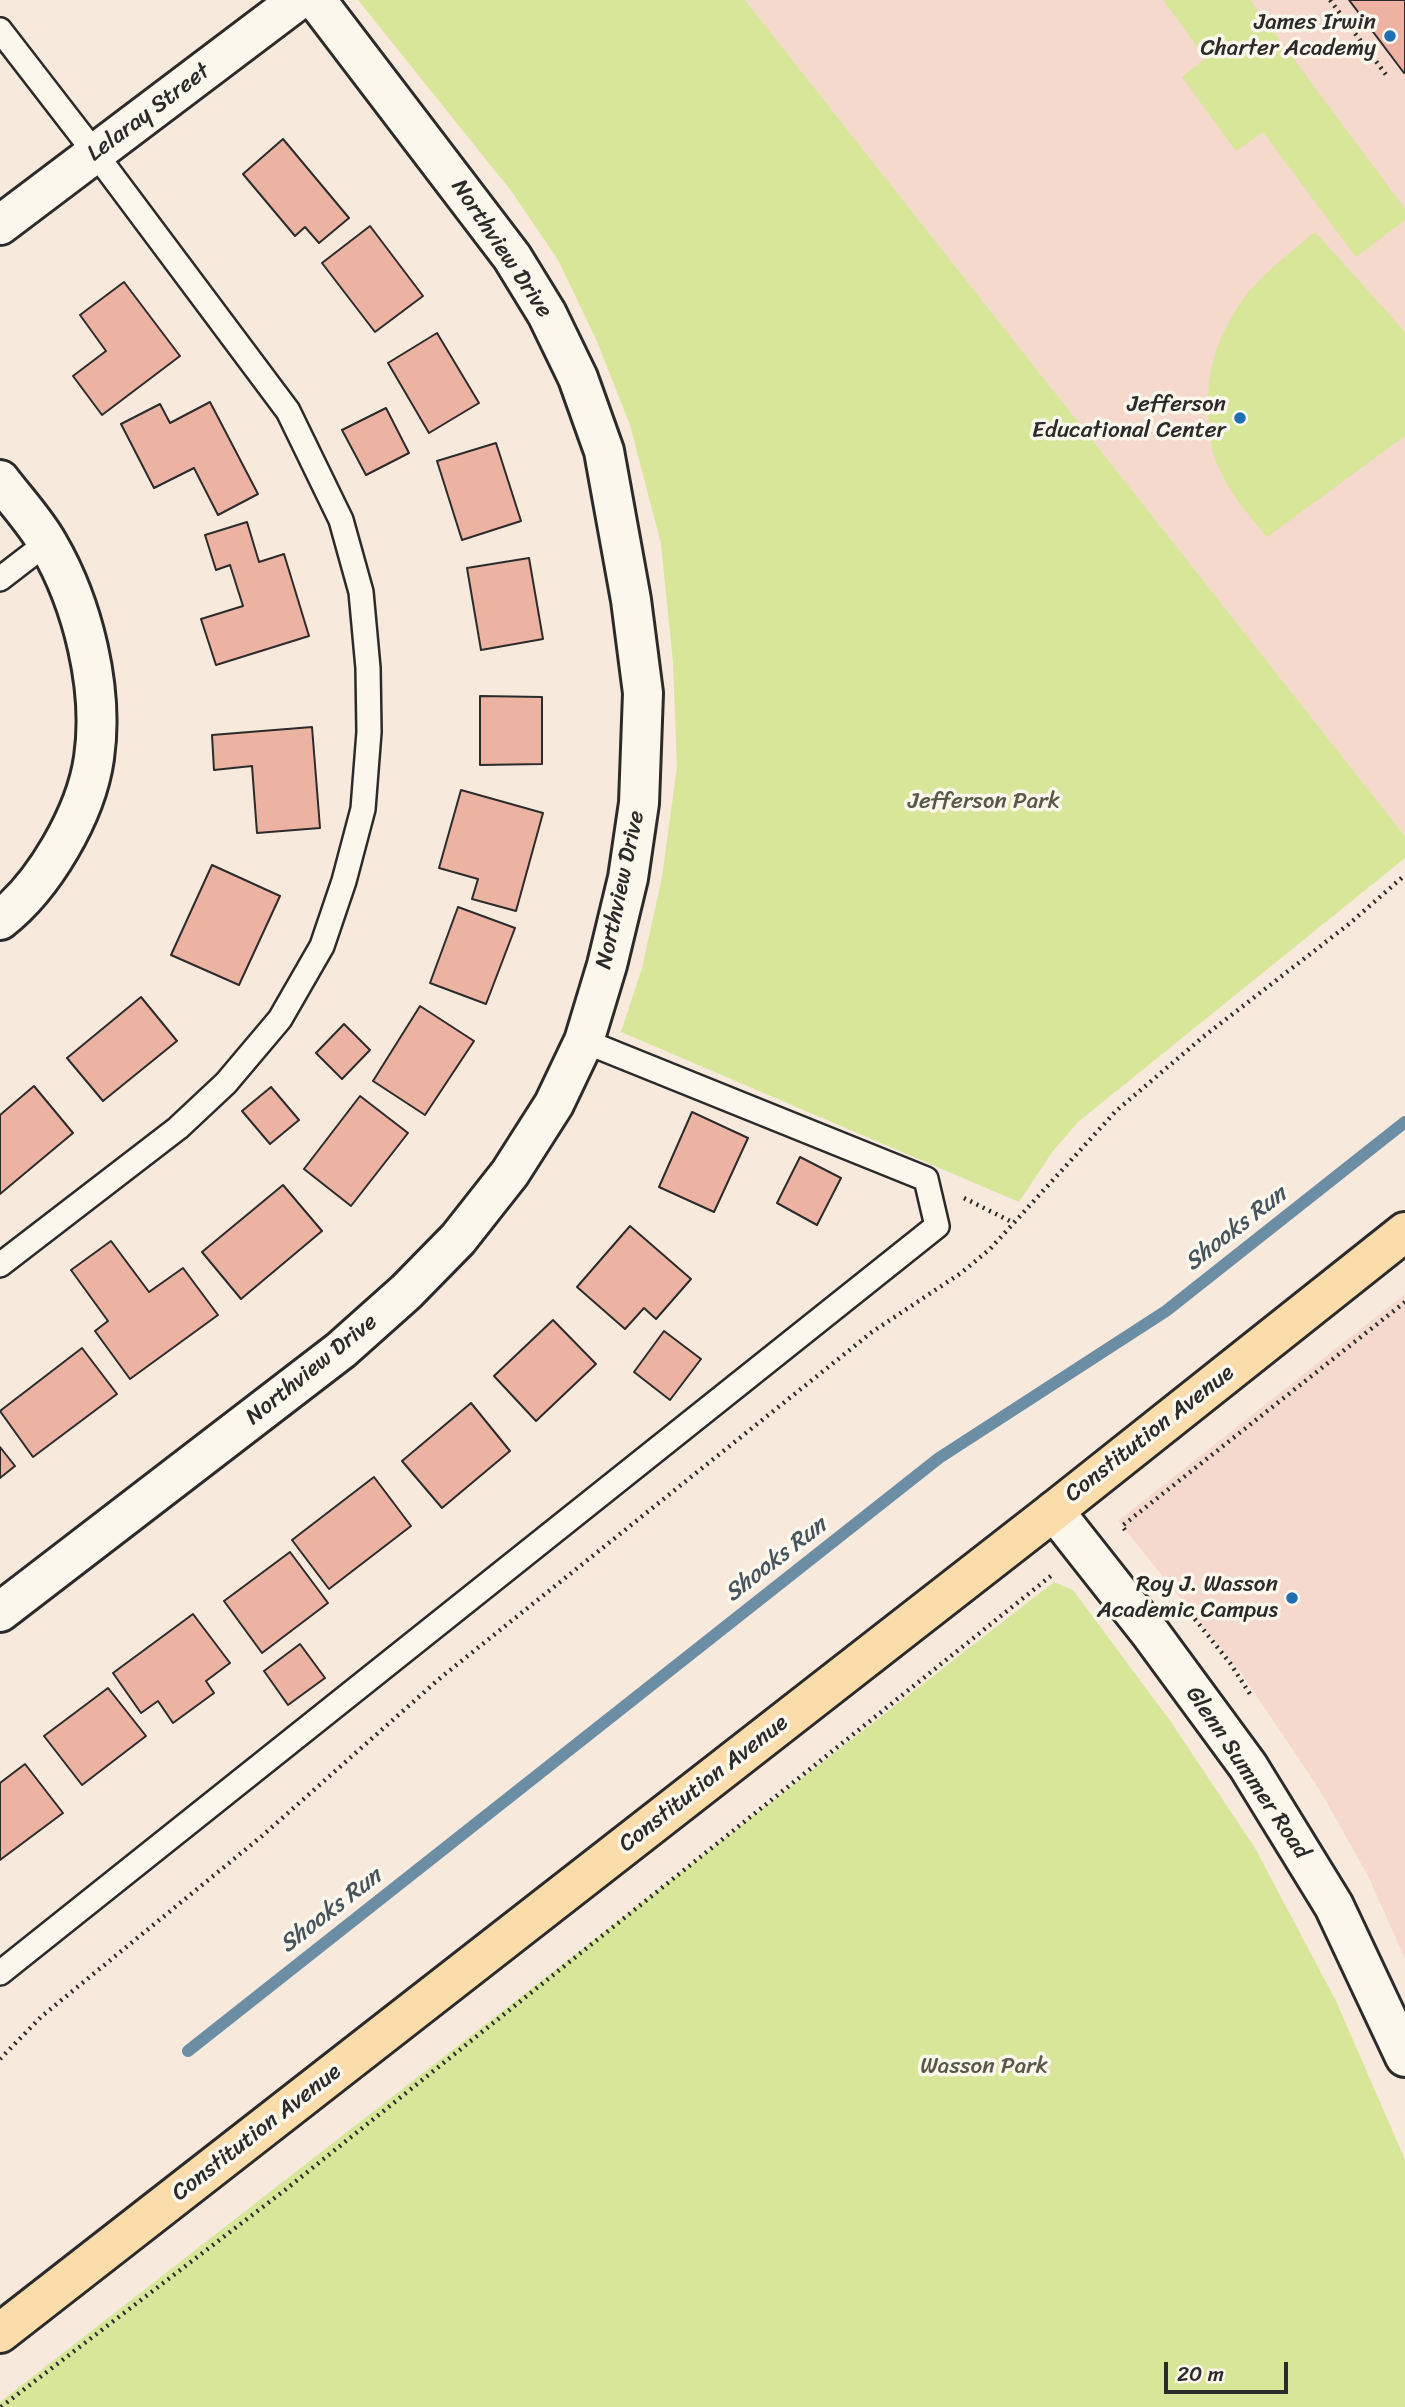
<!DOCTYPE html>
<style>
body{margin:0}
#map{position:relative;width:1405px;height:2407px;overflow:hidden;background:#f8e9dd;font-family:Sriracha,sans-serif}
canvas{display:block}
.scale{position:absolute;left:1164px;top:2362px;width:124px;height:32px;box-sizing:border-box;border:4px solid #2b2b2b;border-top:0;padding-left:9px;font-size:21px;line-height:24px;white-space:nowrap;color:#2b2b2b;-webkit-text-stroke:5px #fbf7ec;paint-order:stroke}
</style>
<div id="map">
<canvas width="1405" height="2407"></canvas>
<div class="scale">20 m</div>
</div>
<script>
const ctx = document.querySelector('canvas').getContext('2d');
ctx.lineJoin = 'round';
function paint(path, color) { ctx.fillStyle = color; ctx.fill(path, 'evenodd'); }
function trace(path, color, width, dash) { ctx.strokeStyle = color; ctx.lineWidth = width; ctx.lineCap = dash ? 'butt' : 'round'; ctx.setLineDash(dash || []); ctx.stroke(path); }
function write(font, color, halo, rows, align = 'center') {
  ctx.font = font + ' Sriracha,sans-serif'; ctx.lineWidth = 7; ctx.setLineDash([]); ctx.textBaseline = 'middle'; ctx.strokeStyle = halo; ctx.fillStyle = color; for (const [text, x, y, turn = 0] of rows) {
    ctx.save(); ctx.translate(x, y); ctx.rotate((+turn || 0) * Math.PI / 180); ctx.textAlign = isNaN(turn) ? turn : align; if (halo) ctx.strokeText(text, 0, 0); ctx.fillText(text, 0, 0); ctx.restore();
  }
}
paint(new Path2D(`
 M 745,0 L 1405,0 L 1405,836 Z
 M 1405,1294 L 1405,1959 L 1369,1878 L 1321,1792 L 1242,1674 L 1118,1521 Z`), '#f4d9cc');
paint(new Path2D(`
 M 358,0 L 745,0 L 1405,836 L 1405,858 L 1078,1122 L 1053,1151 L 1019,1202 L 621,1032 L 642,968 L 662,877 L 677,767 L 673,662 L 661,544 L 630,425 L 596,339 L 558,260 L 512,192 Z
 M 1163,0 L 1250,0 L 1405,209 L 1405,220 L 1356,257 L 1263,132 L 1236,151 L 1182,77 L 1206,58 Z
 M 1315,232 L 1405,332 L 1405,436 L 1267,537 C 1246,512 1225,487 1214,456 C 1211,448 1211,438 1210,429 C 1203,382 1214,342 1241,302 C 1260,275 1290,253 1315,232 Z
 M 1054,1582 L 1073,1590 L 1171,1722 L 1255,1848 L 1336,2001 L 1403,2155 L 1405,2161 L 1405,2407 L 0,2407 L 0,2402 Z`), '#d7e699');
trace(new Path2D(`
 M 188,2051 L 939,1458 L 1166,1311 L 1405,1122`), '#6c8ea5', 12);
const building = new Path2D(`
 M 1349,0 L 1405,0 L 1405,72 L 1404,73 Z
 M 283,139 L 349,218 L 319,243 L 305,227 L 295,236 L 243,174 Z
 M 370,226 L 423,296 L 375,332 L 322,263 Z
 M 124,282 L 180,356 L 102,415 L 73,376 L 106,351 L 80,315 Z
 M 437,333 L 479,403 L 429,433 L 388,363 Z
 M 210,402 L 258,494 L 218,515 L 194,468 L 154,488 L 121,424 L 160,404 L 170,423 Z
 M 386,408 L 409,453 L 366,475 L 342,430 Z
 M 496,443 L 521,521 L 462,540 L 437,461 Z
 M 247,522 L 259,562 L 284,554 L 309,636 L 216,665 L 201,619 L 243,606 L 230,565 L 216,570 L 205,535 Z
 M 529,558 L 543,639 L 481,650 L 467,568 Z
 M 480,696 L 542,697 L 542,764 L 480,765 Z
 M 312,727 L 320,828 L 257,833 L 252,766 L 214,770 L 212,735 Z
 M 461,790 L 543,813 L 516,911 L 472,899 L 478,879 L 439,868 Z
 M 212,865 L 280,896 L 239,985 L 171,955 Z
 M 458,907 L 515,928 L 486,1004 L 430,983 Z
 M 141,997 L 177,1041 L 103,1101 L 67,1058 Z
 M 420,1006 L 474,1041 L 425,1115 L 373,1081 Z
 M 344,1024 L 370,1050 L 342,1079 L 316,1053 Z
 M 34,1086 L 73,1133 L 0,1194 L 0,1115 Z
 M 271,1087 L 299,1120 L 270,1144 L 242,1111 Z
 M 360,1096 L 408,1133 L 351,1206 L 304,1169 Z
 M 692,1112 L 748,1138 L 714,1212 L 659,1187 Z
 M 800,1157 L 841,1178 L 817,1225 L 777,1203 Z
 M 283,1185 L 322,1231 L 241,1299 L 202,1252 Z
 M 630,1226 L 691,1279 L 656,1319 L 644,1308 L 625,1329 L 577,1287 Z
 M 111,1241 L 149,1292 L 183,1268 L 218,1315 L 130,1379 L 95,1331 L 108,1321 L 71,1270 Z
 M 553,1320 L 596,1364 L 536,1421 L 494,1376 Z
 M 664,1331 L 701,1359 L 670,1400 L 634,1372 Z
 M 82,1348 L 117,1394 L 33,1457 L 0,1411 Z
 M 471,1403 L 510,1451 L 442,1508 L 402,1461 Z
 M 0,1447 L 15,1466 L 0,1478 Z
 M 374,1477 L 411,1526 L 329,1589 L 292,1540 Z
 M 290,1552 L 328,1603 L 262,1653 L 224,1601 Z
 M 193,1614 L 230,1663 L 206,1681 L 214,1693 L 173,1723 L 158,1701 L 141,1713 L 113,1673 Z
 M 300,1644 L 325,1678 L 288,1705 L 264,1671 Z
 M 108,1688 L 146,1736 L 82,1785 L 44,1736 Z
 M 25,1764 L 63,1813 L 0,1860 L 0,1783 Z`);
paint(building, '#ecb3a3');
trace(building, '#2b2b2b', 2);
const service = new Path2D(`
 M 0,30 L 95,153 L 288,411 L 341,520 L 361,592 L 368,668 L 369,732 L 363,809 L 344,881 L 322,946 L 280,1019 L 226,1083 L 178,1128 L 0,1265
 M 0,579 L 48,542
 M 0,1973 L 937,1226 L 926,1179 L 584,1041`);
const minor = new Path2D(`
 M 0,225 L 298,0
 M 0,480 C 16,501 35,521 48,544 C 83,604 104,689 94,758 C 86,814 44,886 0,920
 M 1054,1511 L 1151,1634 L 1248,1766 L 1334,1906 L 1405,2057
 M 0,1612 L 341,1350 L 406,1292 L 458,1239 L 510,1173 L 554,1104 L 584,1041 L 607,965 L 628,878 L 639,803 L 643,693 L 631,600 L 604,451 L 578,378 L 547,314 L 512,257 L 316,0`);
const primary = new Path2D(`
 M 0,2333 L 1054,1511 L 1405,1232`);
trace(service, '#2b2b2b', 28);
trace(minor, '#2b2b2b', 44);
trace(primary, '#2b2b2b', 44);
trace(new Path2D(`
 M 1330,0 L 1387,76
 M 964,1198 L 1014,1223
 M 1125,1530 L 1122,1526 L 1405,1302
 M 1186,1608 L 1230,1663 L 1250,1694
 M 0,2059 L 42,2016 L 262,1836 L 439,1679 L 872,1332 L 961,1273 L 990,1249 L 1116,1111 L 1203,1037 L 1349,924 L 1405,875
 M 1,2407 L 285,2190 L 1052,1575`), '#2b2b2b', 4.5, [2, 5]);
trace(service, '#fbf7ec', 23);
trace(minor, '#fbf7ec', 38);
trace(primary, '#fbddab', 38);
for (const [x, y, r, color] of [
 [1390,36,7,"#1f6fb2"],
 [1240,418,7,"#1f6fb2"],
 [1292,1598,7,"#1f6fb2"]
]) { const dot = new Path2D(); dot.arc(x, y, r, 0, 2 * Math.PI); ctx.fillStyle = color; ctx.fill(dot); trace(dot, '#fbf7ec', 2.5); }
write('23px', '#2b2b2b', '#fbf7ec', [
 ["James Irwin",1376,23],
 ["Charter Academy",1376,49],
 ["Jefferson",1226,405],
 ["Educational Center",1226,431],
 ["Roy J. Wasson",1278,1585],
 ["Academic Campus",1278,1611]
], 'right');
write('23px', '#2b2b2b', '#fbf7ec', [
 ["Lelaray Street",149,113,-37],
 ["Northview Drive",501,249,56],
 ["Northview Drive",621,890,-78],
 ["Northview Drive",312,1370,-39],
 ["Constitution Avenue",1150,1434,-38],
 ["Glenn Summer Road",1247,1773,56],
 ["Constitution Avenue",704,1784,-38],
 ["Constitution Avenue",257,2133,-38]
]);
write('23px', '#565a46', '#fbf7ec', [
 ["Jefferson Park",984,802],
 ["Wasson Park",984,2067]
]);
write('italic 24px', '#46545e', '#fbf7ec', [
 ["Shooks Run",1236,1229,-38],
 ["Shooks Run",776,1560,-38],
 ["Shooks Run",331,1911,-38]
]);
</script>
